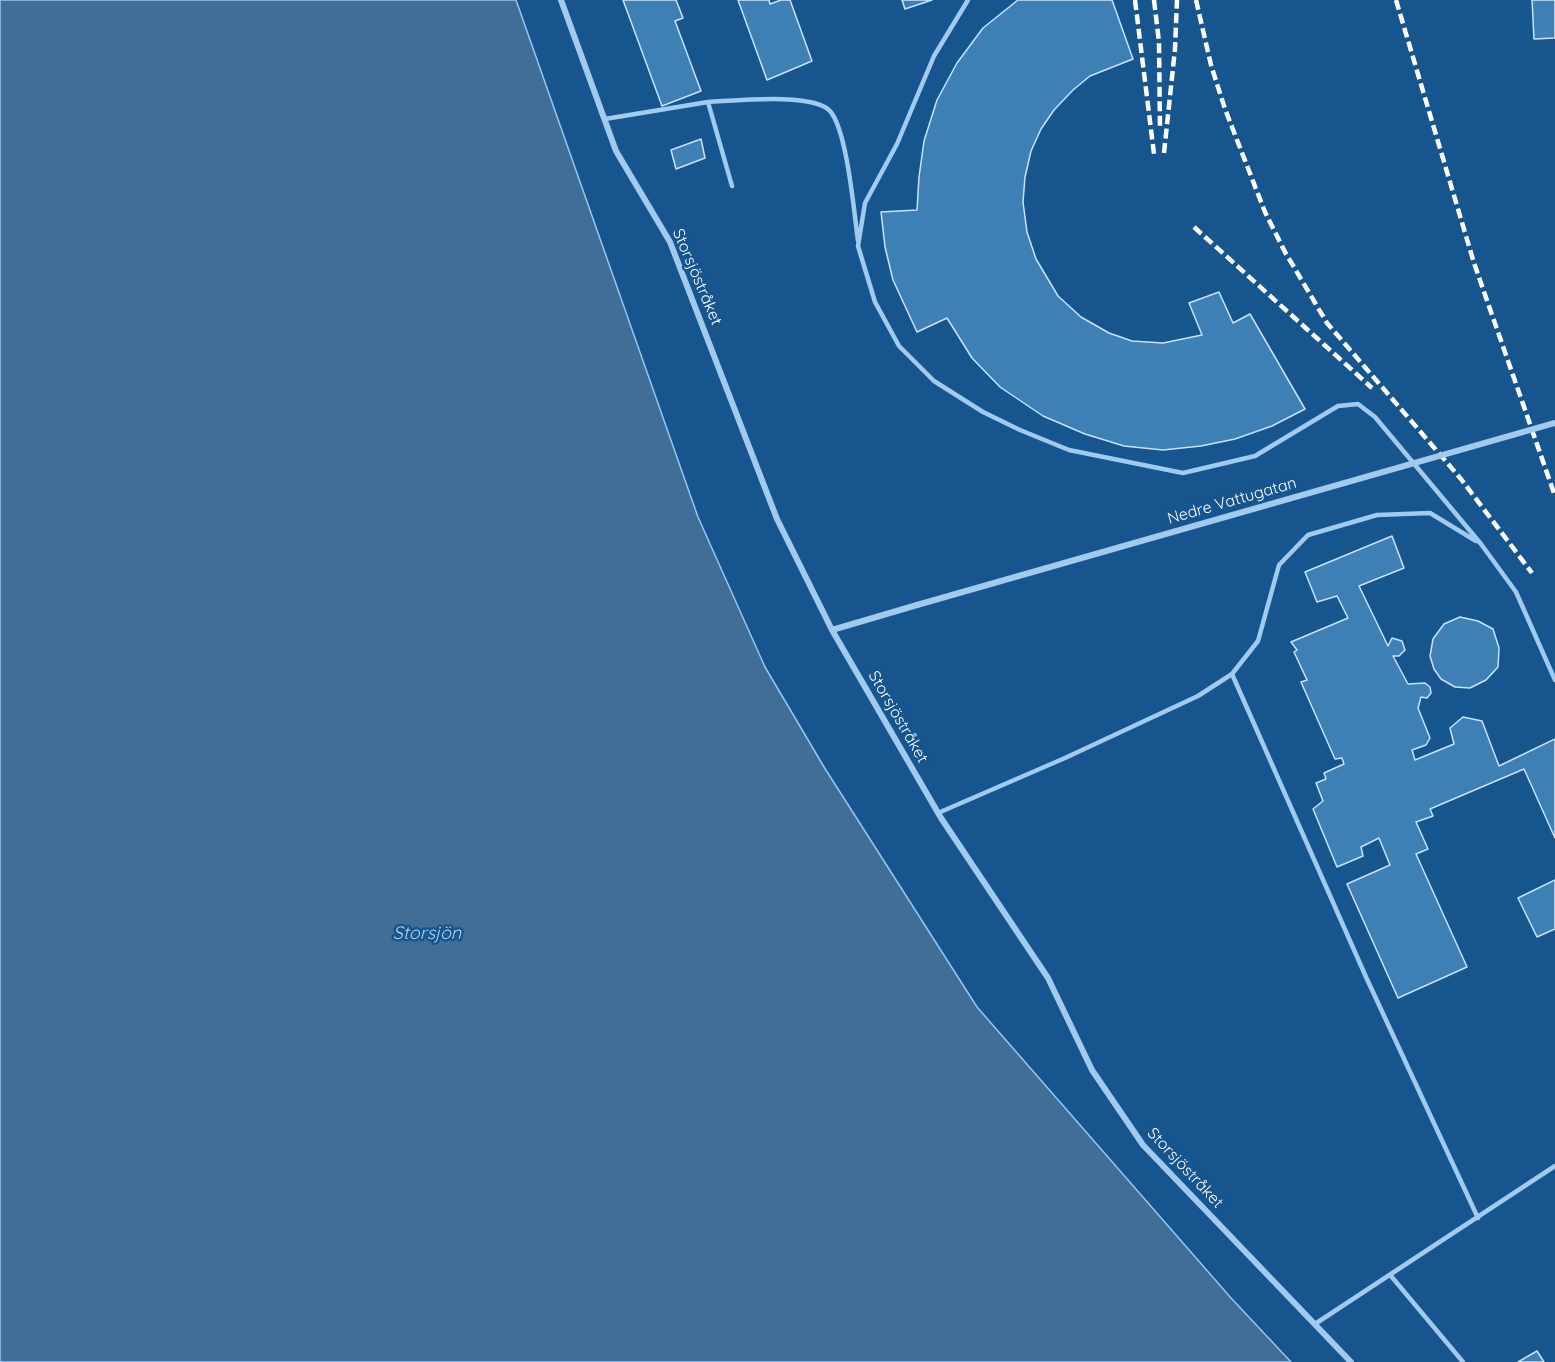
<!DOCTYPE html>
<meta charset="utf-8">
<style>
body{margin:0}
canvas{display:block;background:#16558d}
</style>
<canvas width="1555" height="1362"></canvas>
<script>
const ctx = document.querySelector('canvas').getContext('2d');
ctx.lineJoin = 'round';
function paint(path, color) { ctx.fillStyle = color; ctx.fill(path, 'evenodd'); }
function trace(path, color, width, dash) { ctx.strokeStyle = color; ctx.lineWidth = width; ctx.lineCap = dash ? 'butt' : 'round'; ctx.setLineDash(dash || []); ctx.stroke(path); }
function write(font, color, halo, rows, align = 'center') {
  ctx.font = font + ' Quicksand,sans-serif'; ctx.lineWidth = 5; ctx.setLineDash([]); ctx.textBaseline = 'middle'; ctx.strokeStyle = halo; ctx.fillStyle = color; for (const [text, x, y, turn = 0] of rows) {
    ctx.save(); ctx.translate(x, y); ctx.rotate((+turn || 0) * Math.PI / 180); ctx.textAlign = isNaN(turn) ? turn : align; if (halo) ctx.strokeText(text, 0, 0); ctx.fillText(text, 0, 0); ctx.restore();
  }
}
const water = new Path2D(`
 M 0,0 L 516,0 L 698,517 L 765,667 L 824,767 L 977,1007 L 1231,1298 L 1291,1362 L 0,1362 Z`);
paint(water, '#416e97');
trace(water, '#92c8f2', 1.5);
const building = new Path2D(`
 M 623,0 L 676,0 L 683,18 L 675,21 L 701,91 L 662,106 Z
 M 738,0 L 769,0 L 770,4 L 781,0 L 790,0 L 812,61 L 767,80 Z
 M 902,0 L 932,0 L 905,9 Z
 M 1018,0 L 1112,0 L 1133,59 L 1090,76 L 1073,90 L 1054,110 L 1041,129 L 1031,151 L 1025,177 L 1023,202 L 1027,232 L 1036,259 L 1058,296 L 1081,317 L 1109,333 L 1132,341 L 1163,343 L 1202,335 L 1189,303 L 1219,292 L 1233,323 L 1250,314 L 1305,409 L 1272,426 L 1235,439 L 1201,446 L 1163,450 L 1124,446 L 1085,434 L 1043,416 L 1000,387 L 972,358 L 947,318 L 917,332 L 893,280 L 885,247 L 881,212 L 917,210 L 919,177 L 924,141 L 937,100 L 957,63 L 983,28 Z
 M 1532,0 L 1555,0 L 1555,38 L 1534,39 Z
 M 701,139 L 705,158 L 676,169 L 671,150 Z
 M 1392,536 L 1404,568 L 1359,586 L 1388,646 L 1392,638 L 1402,641 L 1405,650 L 1399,656 L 1393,656 L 1408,684 L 1425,683 L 1430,687 L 1431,693 L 1427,698 L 1421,697 L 1418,708 L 1430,738 L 1426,745 L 1412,750 L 1415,760 L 1454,744 L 1450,728 L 1463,717 L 1482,721 L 1499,766 L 1555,739 L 1555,838 L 1524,769 L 1430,809 L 1433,816 L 1416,822 L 1428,849 L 1416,854 L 1467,967 L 1398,998 L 1347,884 L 1390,865 L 1379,838 L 1361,847 L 1363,856 L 1337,867 L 1313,809 L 1323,801 L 1316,783 L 1326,779 L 1324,773 L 1344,764 L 1342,758 L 1335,759 L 1301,682 L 1307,680 L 1294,652 L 1297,650 L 1291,642 L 1348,618 L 1337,596 L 1317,602 L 1305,572 Z
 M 1460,617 L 1478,621 L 1493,629 L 1499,648 L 1498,667 L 1486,680 L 1470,688 L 1455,687 L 1441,679 L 1434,669 L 1430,656 L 1433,639 L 1444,624 Z
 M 1555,880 L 1555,929 L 1537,937 L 1518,898 Z
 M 1537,1351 L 1544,1362 L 1518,1362 Z`);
paint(building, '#3e7fb5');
trace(building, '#c7e3fb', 1.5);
trace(new Path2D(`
 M 968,0 L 934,56 L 897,144 L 865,203 L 858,246 L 875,302 L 899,346 L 934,381 L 983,412 L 1020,430 L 1069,450 L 1183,473 L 1255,456 L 1338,406 L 1358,404 L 1375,417 L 1481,544 L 1516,592 L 1555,680
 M 708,102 C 733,101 813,92 830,111 C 847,130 854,212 858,241
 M 605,119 L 708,102 L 732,186
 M 1232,674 L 1366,977 L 1478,1218
 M 938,813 L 1065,758 L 1198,696 L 1232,674 L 1258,641 L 1279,565 L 1308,535 L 1377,515 L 1430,513 L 1476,541
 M 1391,1276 L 1463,1362
 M 1315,1324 L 1555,1166`), '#a0cbef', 4.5);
trace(new Path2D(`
 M 561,0 L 616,151 L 670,242 L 777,519 L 832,630 L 941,818 L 1048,978 L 1092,1070 L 1143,1145 L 1351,1362
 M 832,630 L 917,605`), '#a0cbef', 6);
trace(new Path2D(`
 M 1135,0 L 1154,154
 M 1154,0 L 1159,42 L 1160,129
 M 1196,0 L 1211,65 L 1225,109 L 1265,212 L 1285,252 L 1327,323 L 1461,479 L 1532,573
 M 1396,0 L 1474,263 L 1555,496
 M 1164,153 L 1175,49 L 1177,0
 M 1194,227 L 1372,388`), '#fff', 4.5, [10, 4.5]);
trace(new Path2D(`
 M 917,605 L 1555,423`), '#a0cbef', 6);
write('16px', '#fff', '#16558d', [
 ["Storsjöstråket",697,277,67],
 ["Nedre Vattugatan",1232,501,-16],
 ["Storsjöstråket",898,717,60],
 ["Storsjöstråket",1185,1168,47]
]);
write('italic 18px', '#acd5f7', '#16558d', [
 ["Storsjön",427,934]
]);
</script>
